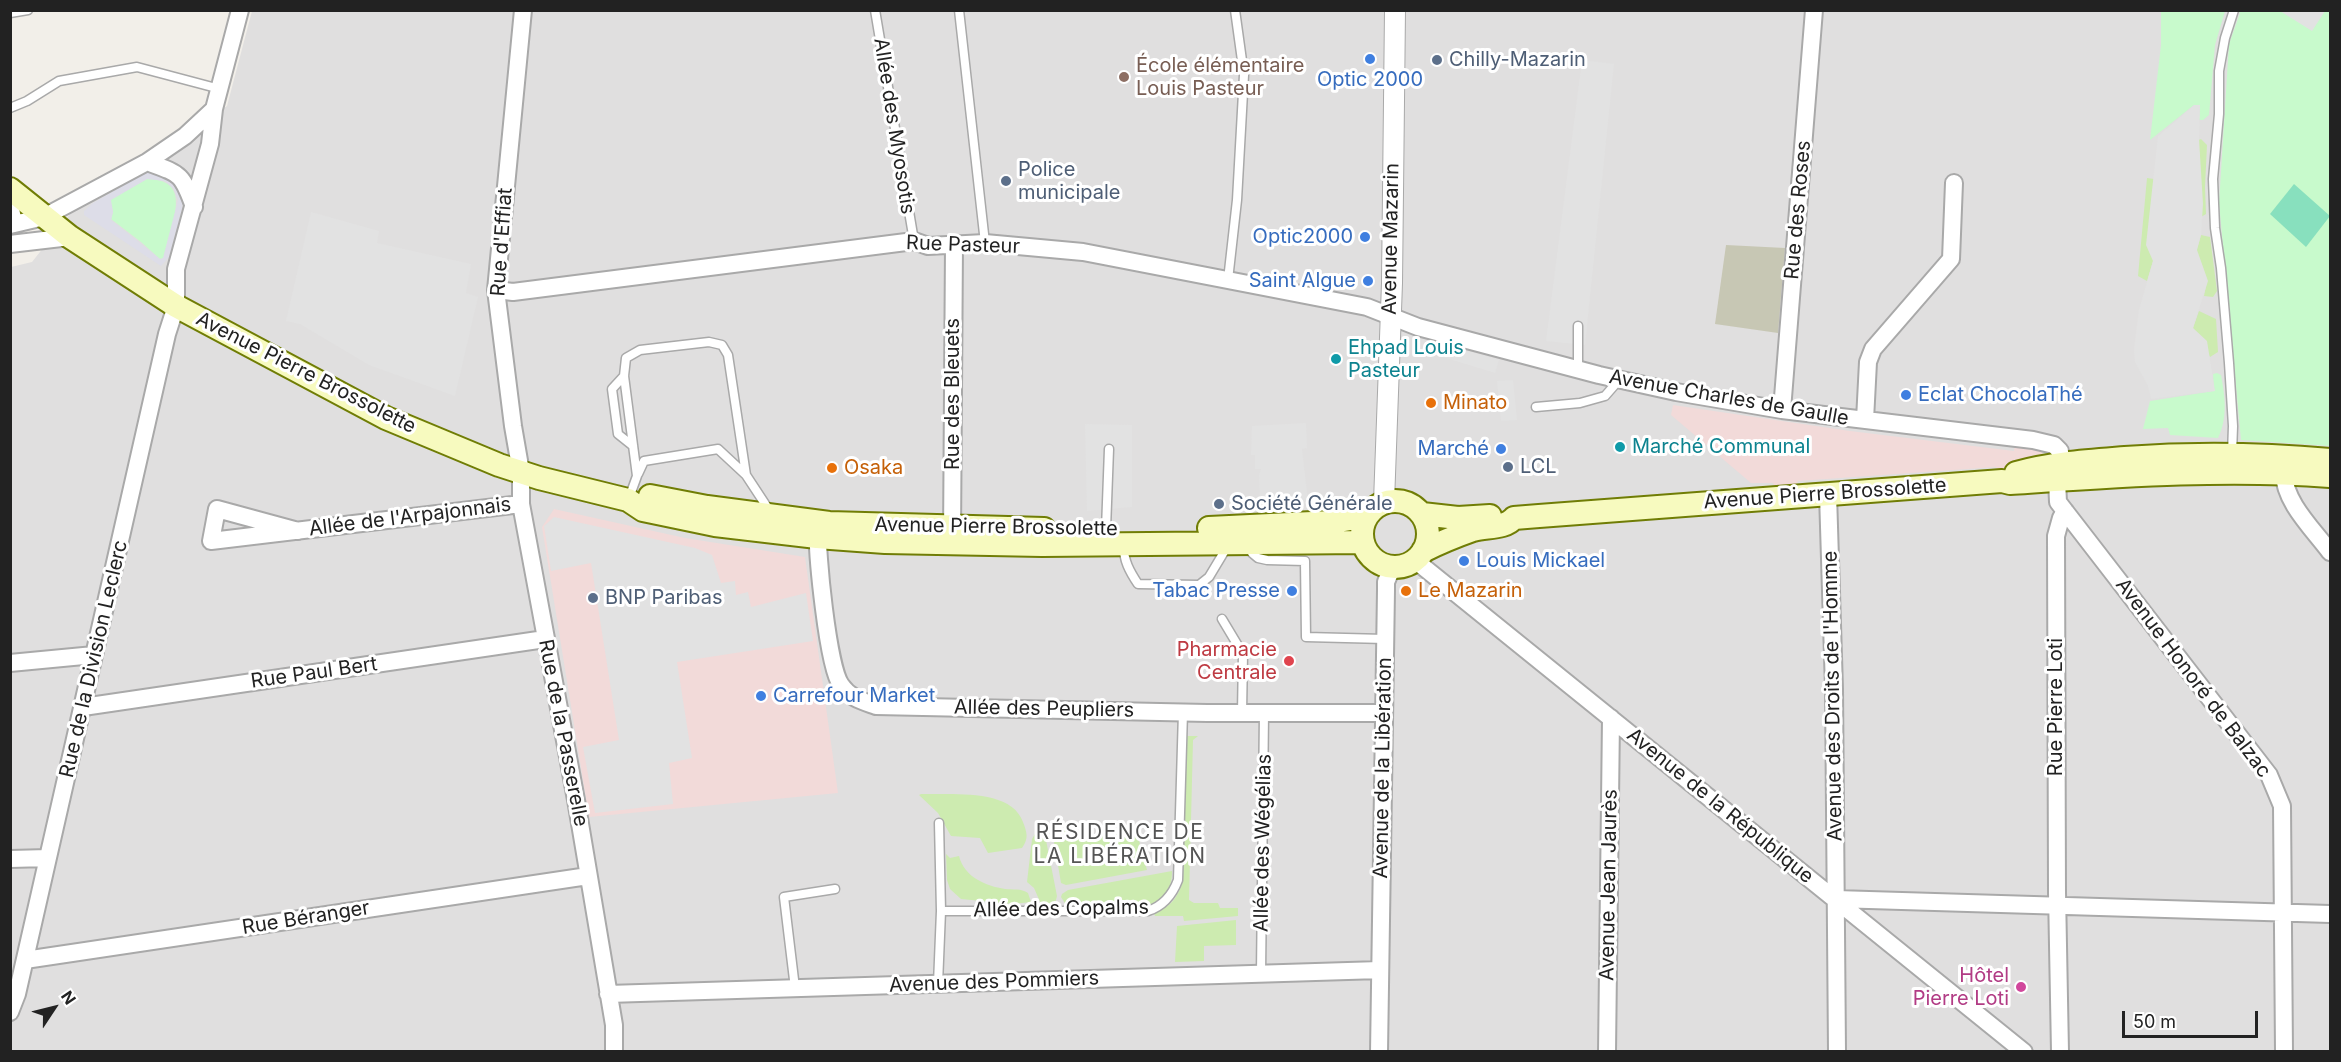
<!DOCTYPE html>
<meta charset="utf-8">
<style>
body{margin:0}
#map{position:relative;width:2341px;height:1062px;overflow:hidden;background:#f2efe9;font-family:Inter,sans-serif}
canvas{display:block}
.frame{position:absolute;inset:0;border:12px solid #222;pointer-events:none}
.north{position:absolute;left:24px;top:978px;width:60px;height:60px;-webkit-text-stroke:4px #fff;paint-order:stroke;rotate:55deg;font-size:16px;font-weight:700;line-height:24px;text-align:center;color:#222}
.north::after{content:'';display:block;margin:auto;width:21px;height:27px;background:#222;clip-path:polygon(50% 0,100% 100%,50% 72%,0 100%)}
.scale{position:absolute;left:2122px;top:1011px;width:136px;height:27px;box-sizing:border-box;border:3px solid #222;border-top:0;padding-left:8px;font-size:18px;line-height:21px;white-space:nowrap;color:#222;-webkit-text-stroke:4px #fff;paint-order:stroke}
</style>
<div id="map">
<canvas width="2341" height="1062"></canvas>
<div class="frame"></div>
<div class="north">N</div>
<div class="scale">50 m</div>
</div>
<script>
const ctx = document.querySelector('canvas').getContext('2d');
ctx.lineJoin = 'round';
function paint(path, color) { ctx.fillStyle = color; ctx.fill(path, 'evenodd'); }
function trace(path, color, width, dash) { ctx.strokeStyle = color; ctx.lineWidth = width; ctx.lineCap = dash ? 'butt' : 'round'; ctx.setLineDash(dash || []); ctx.stroke(path); }
function write(font, color, halo, rows, align = 'center') {
  ctx.font = font + ' Inter,sans-serif'; ctx.lineWidth = 6; ctx.setLineDash([]); ctx.textBaseline = 'middle'; ctx.strokeStyle = halo; ctx.fillStyle = color; for (const [text, x, y, turn = 0] of rows) {
    ctx.save(); ctx.translate(x, y); ctx.rotate((+turn || 0) * Math.PI / 180); ctx.textAlign = isNaN(turn) ? turn : align; if (halo) ctx.strokeText(text, 0, 0); ctx.fillText(text, 0, 0); ctx.restore();
  }
}
paint(new Path2D(`
 M 252,11 L 2330,11 L 2330,1051 L 11,1052 L 11,267 L 32,262 L 78,204 L 227,106 Z`), '#e0dfdf');
paint(new Path2D(`
 M 1673,405 L 1850,431 L 2014,451 L 2015,445 L 2040,448 L 2044,457 L 2038,462 L 1999,472 L 1996,467 L 1798,481 L 1795,488 L 1777,489 L 1773,483 L 1751,483 L 1671,415 Z
 M 554,509 L 685,538 L 805,557 L 838,793 L 589,817 L 542,527 Z`), '#f2dad9');
paint(new Path2D(`
 M 1726,245 L 1785,248 L 1778,333 L 1715,324 Z`), '#c7c7b4');
paint(new Path2D(`
 M 2201,139 L 2207,145 L 2205,187 L 2206,214 L 2201,217 L 2202,204 L 2197,249 L 2201,235 L 2210,237 L 2217,291 L 2213,297 L 2204,296 L 2207,281 L 2153,261 L 2147,281 L 2138,276 L 2147,178 L 2154,179 L 2152,195 L 2196,141 Z
 M 2199,311 L 2216,319 L 2218,352 L 2210,357 L 2193,328 Z
 M 1185,736 L 1198,736 L 1193,740 L 1189,900 L 1194,903 L 1218,903 L 1220,908 L 1238,908 L 1238,916 L 1184,921 L 1183,916 L 1155,916 L 1154,913 C 1170,907 1177,899 1182,883 Z
 M 921,794 C 951,795 1011,788 1023,822 C 1027,833 1029,838 1022,848 L 988,853 L 980,838 L 951,836 L 938,813 L 919,795 Z
 M 1071,827 C 1082,838 1087,845 1104,834 L 1137,833 L 1147,870 L 1066,885 L 1061,883 L 1053,836 Z
 M 1040,831 L 1045,835 L 1057,896 L 1055,904 L 1041,904 L 1034,888 L 1027,882 L 1032,839 L 1035,834 Z
 M 946,854 L 950,858 L 959,856 C 964,877 986,886 1005,889 C 1013,890 1021,888 1028,893 L 1031,902 L 1013,904 L 961,899 L 950,889 L 947,880 Z
 M 1172,871 C 1172,888 1166,900 1150,905 L 1066,905 L 1061,897 L 1062,894 L 1068,890 Z
 M 1236,920 L 1236,945 L 1204,946 L 1204,961 L 1175,962 L 1177,926 Z`), '#cdebb0');
paint(new Path2D(`
 M 2161,11 L 2225,11 L 2215,45 L 2209,115 L 2203,120 L 2199,120 L 2200,106 L 2194,105 L 2150,140 L 2161,45 Z
 M 2237,11 L 2330,11 L 2330,446 L 2241,440 L 2219,203 L 2229,44 L 2240,13 Z
 M 147,179 C 197,179 168,229 164,258 L 160,259 L 141,242 L 111,219 L 113,212 L 110,200 Z
 M 2217,373 L 2221,375 C 2225,396 2228,418 2218,438 L 2170,435 L 2168,428 L 2143,429 L 2150,401 L 2214,391 L 2213,374 Z`), '#c8facc');
paint(new Path2D(`
 M 2294,184 L 2330,216 L 2306,247 L 2270,214 Z`), '#88e0be');
paint(new Path2D(`
 M 2280,11 L 2325,11 L 2312,31 Z
 M 1582,60 L 1614,64 L 1585,345 L 1546,341 Z
 M 2194,105 L 2200,105 L 2199,139 L 2203,204 L 2201,235 L 2197,250 L 2208,281 L 2193,328 L 2207,341 L 2215,391 L 2151,399 L 2148,386 L 2135,362 L 2134,350 L 2139,310 L 2153,261 L 2146,245 L 2158,136 Z
 M 311,212 L 379,231 L 377,243 L 471,264 L 466,293 L 478,297 L 455,396 L 369,365 L 300,324 L 286,321 Z
 M 1433,341 L 1499,360 L 1495,373 L 1429,353 Z
 M 1513,380 L 1517,420 L 1501,421 L 1497,381 Z
 M 1306,423 L 1307,448 L 1302,449 L 1308,501 L 1260,501 L 1259,475 L 1261,469 L 1255,469 L 1255,455 L 1251,455 L 1252,426 Z
 M 1085,424 L 1132,425 L 1132,507 L 1087,511 Z
 M 554,517 L 695,548 L 712,555 L 721,583 L 735,581 L 736,595 L 748,592 L 751,607 L 806,593 L 813,641 L 677,662 L 692,758 L 669,763 L 673,804 L 595,813 L 583,747 L 619,740 L 591,563 L 551,571 L 544,526 Z`), '#e2e2e2');
paint(new Path2D(`
 M 154,172 L 171,177 L 183,197 L 182,208 L 169,257 L 161,266 L 84,215 L 84,211 L 93,203 L 145,173 ZM 147,179 L 165,181 L 174,189 L 178,200 L 163,258 L 160,259 L 111,220 L 113,212 L 111,200 Z`), '#dddde8');
const service = new Path2D(`
 M 875,10 L 914,241
 M 959,10 L 985,243
 M 10,13 L 28,10
 M 10,108 L 27,101 L 59,81 L 137,67 L 220,89
 M 1228,280 L 1237,200 L 1244,75 L 1235,10
 M 1578,370 L 1578,326
 M 624,376 L 612,389 L 618,434 L 633,446
 M 1536,407 L 1580,403 L 1605,396 L 1619,380
 M 1109,449 L 1106,529 L 1113,542
 M 2232,454 L 2233,426 L 2229,363 L 2221,268 L 2215,228 L 2213,179 L 2219,114 L 2219,71 L 2225,38 L 2234,10
 M 638,474 L 644,461 L 718,449 L 746,475 L 769,510 L 769,513
 M 629,498 L 637,476 L 624,376 L 626,358 L 640,350 L 709,342 L 722,345 L 728,355 L 746,475
 M 1124,545 C 1123,560 1130,572 1138,584 L 1199,585 L 1209,577 L 1227,547
 M 1251,546 L 1252,553 L 1258,558 L 1267,560 L 1305,561 L 1306,637 L 1385,639
 M 1222,619 L 1243,654 L 1242,713
 M 941,911 L 1148,911 C 1163,906 1172,896 1178,880 L 1183,712
 M 1261,973 L 1264,713
 M 938,984 L 941,911 L 939,823
 M 795,988 L 784,897 L 835,889`);
const minor = new Path2D(`
 M 523,10 L 496,290 L 513,426 L 521,472 L 521,504 L 576,800 L 614,1025 L 614,1052
 M 147,162 C 180,174 182,173 194,207
 M 10,205 L 14,223
 M 10,225 L 44,217 L 147,162 L 185,136 L 214,109
 M 10,244 L 70,237
 M 496,290 L 513,292 L 914,241 L 928,246 L 985,243 L 1083,252 L 1367,307 L 1418,327 L 1599,375 L 1676,392 L 1782,410 L 2033,440 L 2054,445 L 2060,451 L 2060,463
 M 1782,410 L 1814,10
 M 1865,420 L 1868,362 L 1873,349 L 1951,259 L 1954,183
 M 2284,473 C 2284,502 2313,529 2330,552
 M 2057,480 L 2058,502 L 2269,775 L 2282,806 L 2284,1052
 M 1828,494 L 1834,689 L 1837,1052
 M 818,525 C 816,551 828,667 841,685 C 850,698 862,701 876,706 L 1207,713 L 1384,713
 M 298,531 L 217,509 L 211,541 L 521,504
 M 952,538 L 954,245
 M 1416,561 L 2024,1052
 M 10,663 L 94,655
 M 83,707 L 545,639
 M 10,859 L 48,858
 M 1836,899 L 2330,914
 M 25,960 L 588,876
 M 608,994 L 1380,970
 M 10,1012 L 17,994 L 167,334 L 176,306 L 176,269 L 210,144 L 214,109 L 240,10
 M 1379,1052 L 1386,590 L 1386,582 L 1392,568
 M 1607,1052 L 1611,718
 M 2060,1052 L 2057,892 L 2056,536 L 2061,518 L 2065,511`);
const tertiary = new Path2D(`
 M 1384,502 L 1392,283 L 1395,10`);
const secondary = new Path2D(`
 M 10,189 L 70,237 L 176,306 L 386,418 L 499,465 L 539,478 L 628,500 L 643,510 L 715,525 L 817,537 L 885,542 L 1042,545 L 1362,542
 M 2016,473 C 2053,463 2087,461 2125,458 C 2194,453 2262,454 2330,460
 M 650,496 L 707,507 L 829,523 L 1044,529
 M1362 534a33 33 0 1 1 66 0a33 33 0 1 1-66 0Z
 M 1422,514 L 1458,518 L 1490,516
 M 1209,528 L 1333,522 L 1367,516
 M 1423,551 C 1439,543 1456,536 1473,530 C 1486,526 1505,529 1514,518 L 1539,516 L 2002,481 L 2010,483 C 2117,476 2223,468 2330,476`);
trace(service, '#a9a9a9', 11);
trace(minor, '#a9a9a9', 20);
trace(tertiary, '#a9a9a9', 22);
trace(secondary, '#707d05', 26);
trace(service, '#fff', 8);
trace(minor, '#fff', 16);
trace(tertiary, '#fff', 20);
trace(secondary, '#f7fabf', 22);
for (const [x, y, r, color] of [
 [1370,59,6,"#3f7fe0"],
 [1437,60,6,"#5c6f8a"],
 [1124,77,6,"#8d6e63"],
 [1006,181,6,"#5c6f8a"],
 [1365,237,6,"#3f7fe0"],
 [1368,281,6,"#3f7fe0"],
 [1336,359,6,"#0f9aa8"],
 [1906,395,6,"#3f7fe0"],
 [1431,403,6,"#e8710a"],
 [1620,447,6,"#0f9aa8"],
 [1501,449,6,"#3f7fe0"],
 [1508,467,6,"#5c6f8a"],
 [832,468,6,"#e8710a"],
 [1219,504,6,"#5c6f8a"],
 [1464,561,6,"#3f7fe0"],
 [1292,591,6,"#3f7fe0"],
 [1406,591,6,"#e8710a"],
 [593,598,6,"#5c6f8a"],
 [1289,661,6,"#e0444e"],
 [761,696,6,"#3f7fe0"],
 [2021,987,6,"#d1479c"]
]) { const dot = new Path2D(); dot.arc(x, y, r, 0, 2 * Math.PI); ctx.fillStyle = color; ctx.fill(dot); trace(dot, '#fff', 2); }
write('20px', '#4e5e75', '#fff', [
 ["Chilly-Mazarin",1449,60],
 ["Police",1018,170],
 ["municipale",1018,193],
 ["LCL",1520,467],
 ["Société Générale",1231,504],
 ["BNP Paribas",605,598]
], 'left');
write('20px', '#785e54', '#fff', [
 ["École élémentaire",1136,66],
 ["Louis Pasteur",1136,89]
], 'left');
write('20px', '#366cbe', '#fff', [
 ["Optic 2000",1370,80,"center"],
 ["Optic2000",1353,237],
 ["Saint Algue",1356,281],
 ["Eclat ChocolaThé",1918,395,"left"],
 ["Marché",1489,449],
 ["Louis Mickael",1476,561,"left"],
 ["Tabac Presse",1280,591],
 ["Carrefour Market",773,696,"left"]
], 'right');
write('20px', '#222', '#fff', [
 ["Allée des Myosotis",894,126,81],
 ["Rue des Roses",1798,210,-85],
 ["Avenue Mazarin",1391,239,-89],
 ["Rue d'Effiat",502,242,-86],
 ["Rue Pasteur",963,245,2],
 ["Avenue Pierre Brossolette",306,373,27],
 ["Rue des Bleuets",953,394,-90],
 ["Avenue Charles de Gaulle",1729,398,10],
 ["Avenue Pierre Brossolette",1825,494,-4],
 ["Allée de l'Arpajonnais",410,517,-7],
 ["Avenue Pierre Brossolette",996,527,1],
 ["Rue de la Division Leclerc",94,659,-77],
 ["Rue Paul Bert",314,673,-8],
 ["Avenue Honoré de Balzac",2193,678,53],
 ["Avenue des Droits de l'Homme",1833,696,-91],
 ["Rue Pierre Loti",2056,707,-90],
 ["Allée des Peupliers",1044,709,1],
 ["Rue de la Passerelle",563,733,79],
 ["Avenue de la Libération",1383,768,-89],
 ["Avenue de la République",1720,806,39],
 ["Allée des Wégélias",1263,843,-89],
 ["Avenue Jean Jaurès",1609,885,-89],
 ["Allée des Copalms",1061,909,-1],
 ["Rue Béranger",306,918,-9],
 ["Avenue des Pommiers",994,982,-2]
]);
write('20px', '#0d838f', '#fff', [
 ["Ehpad Louis",1348,348],
 ["Pasteur",1348,371],
 ["Marché Communal",1632,447]
], 'left');
write('20px', '#c56008', '#fff', [
 ["Minato",1443,403],
 ["Osaka",844,468],
 ["Le Mazarin",1418,591]
], 'left');
write('20px', '#be3a42', '#fff', [
 ["Pharmacie",1277,650],
 ["Centrale",1277,673]
], 'right');
write('20px', '#b23c85', '#fff', [
 ["Hôtel",2009,976],
 ["Pierre Loti",2009,999]
], 'right');
ctx.letterSpacing = '1.5px';
write('21px', '#555', '#fff', [
 ["RÉSIDENCE DE",1120,833],
 ["LA LIBÉRATION",1120,857]
]);
ctx.letterSpacing = '0px';
</script>
